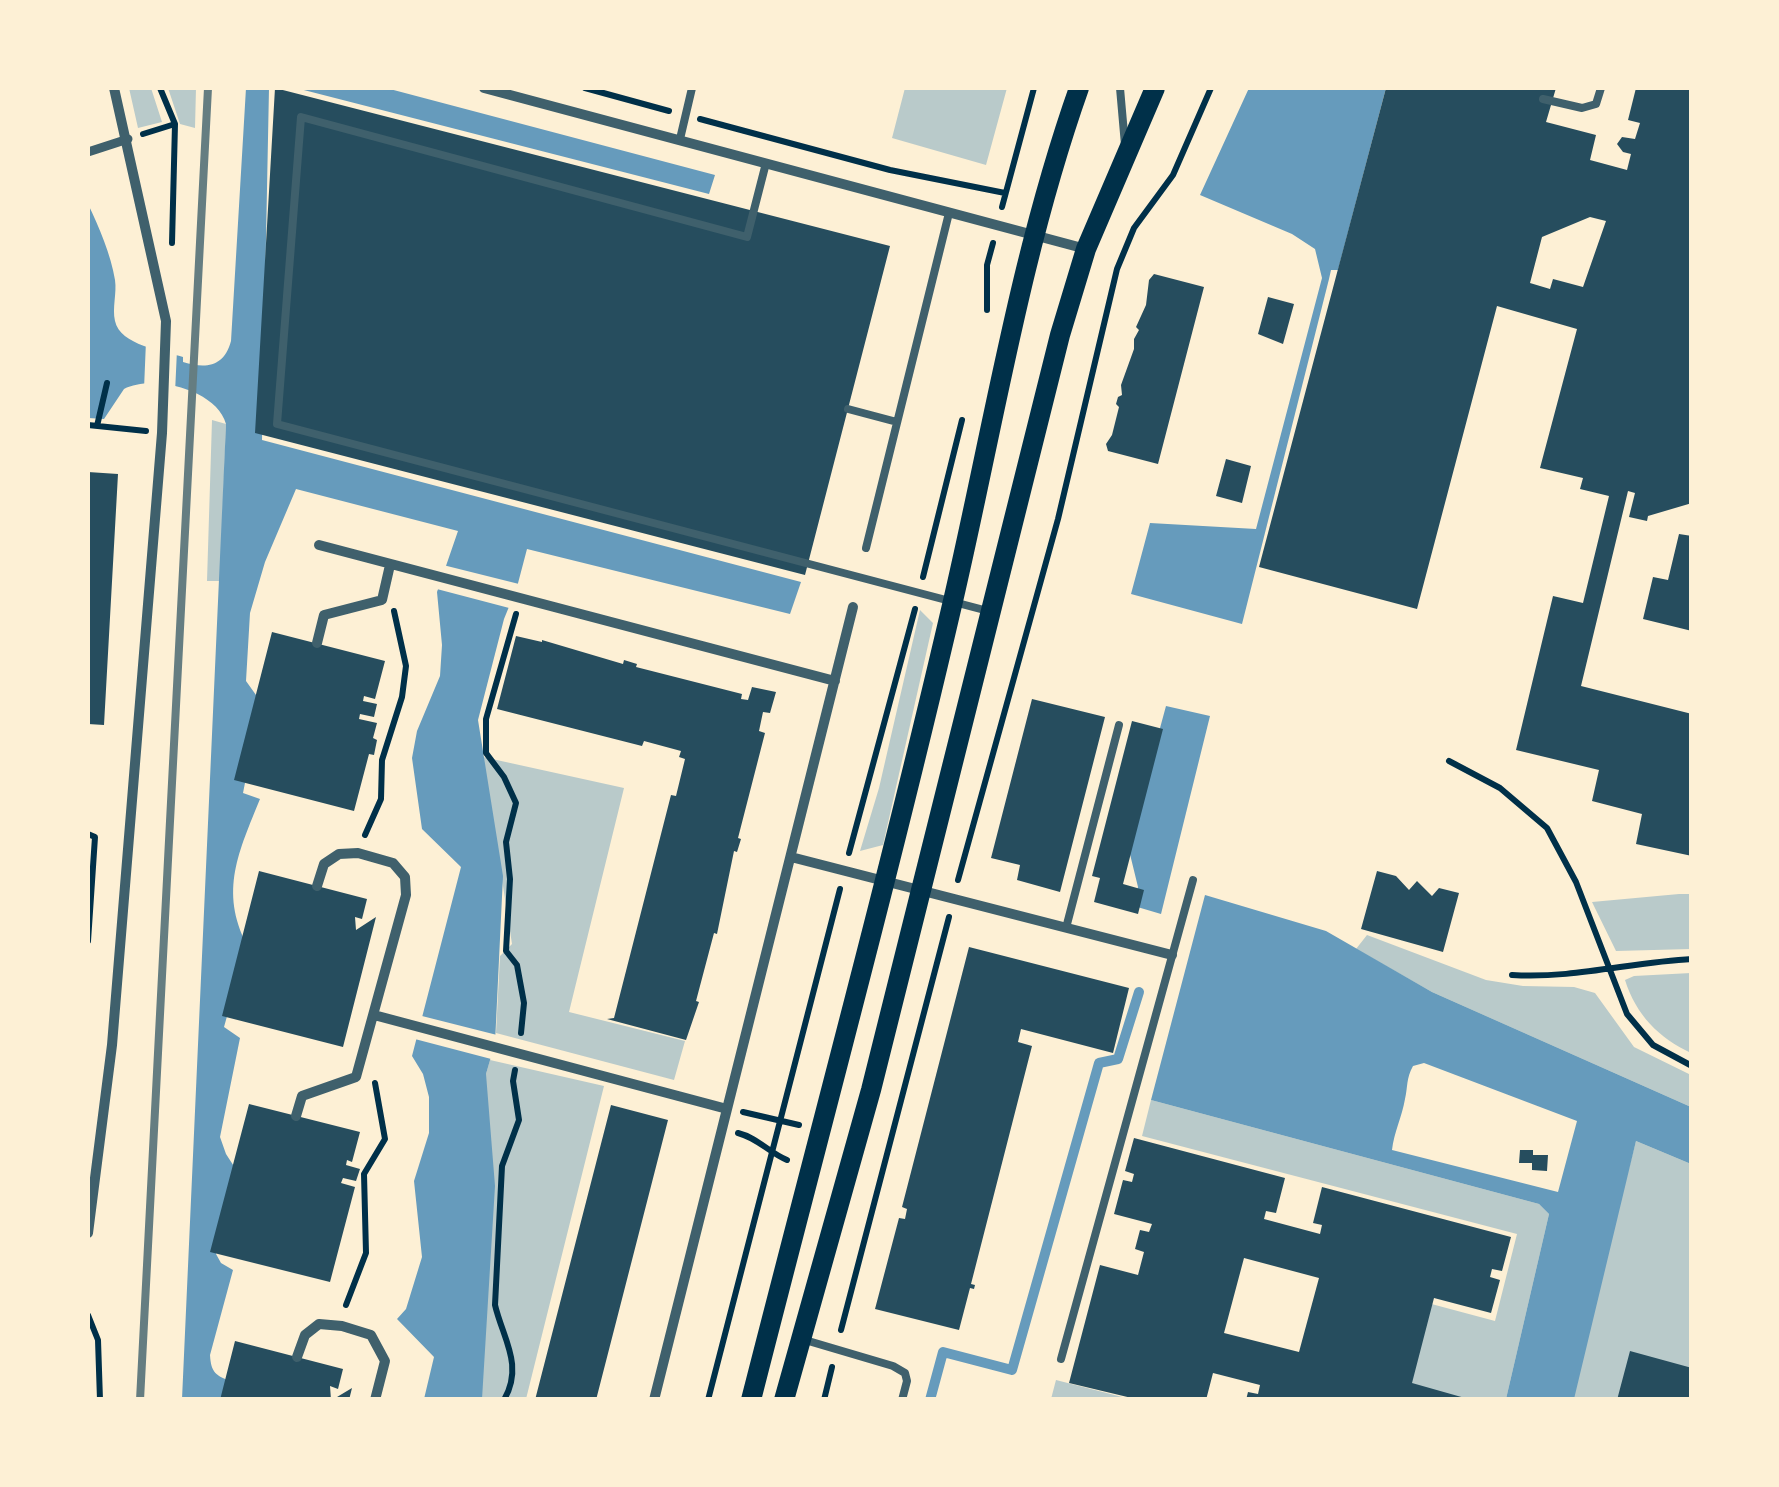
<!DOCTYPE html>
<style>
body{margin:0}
#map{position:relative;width:1779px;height:1487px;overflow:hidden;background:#fdf0d5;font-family:Karla,sans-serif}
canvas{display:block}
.frame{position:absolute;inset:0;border:90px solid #fdf0d5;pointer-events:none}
</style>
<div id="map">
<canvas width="1779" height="1487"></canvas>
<div class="frame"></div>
</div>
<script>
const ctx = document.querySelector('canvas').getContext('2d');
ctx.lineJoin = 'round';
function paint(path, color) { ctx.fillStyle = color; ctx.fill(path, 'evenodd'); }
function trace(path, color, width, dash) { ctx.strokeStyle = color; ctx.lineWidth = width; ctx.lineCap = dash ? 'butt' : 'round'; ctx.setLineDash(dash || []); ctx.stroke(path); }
paint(new Path2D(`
 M 129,88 L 151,88 L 162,122 L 138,128 Z
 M 168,88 L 196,88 L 195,128 L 180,124 Z
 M 905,88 L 1007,88 L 986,165 L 892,138 Z
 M 212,420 L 226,424 L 220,581 L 207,581 Z
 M 920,610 L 933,623 L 883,845 L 860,851 L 879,788 Z
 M 483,757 L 624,788 L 569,1012 L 685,1041 L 674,1080 L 496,1033 L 500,956 L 512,944 Z
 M 1679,894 L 1691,894 L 1691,949 L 1616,951 L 1592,902 Z
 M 1367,935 L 1486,980 L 1523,986 L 1574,987 L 1595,993 L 1634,1047 L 1691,1075 L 1691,1107 L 1432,992 L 1356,949 Z
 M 1691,973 L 1692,973 L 1691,1053 C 1659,1038 1636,1015 1625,980 L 1634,976 Z
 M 490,1060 L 604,1086 L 526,1399 L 480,1400 L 486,1074 Z
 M 1151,1100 L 1539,1204 L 1549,1214 L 1506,1399 L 1451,1399 L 1404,1382 L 1424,1302 L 1495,1321 L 1517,1234 L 1142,1136 Z
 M 1636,1141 L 1691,1164 L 1691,1399 L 1569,1400 Z
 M 1056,1380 L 1130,1399 L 1051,1399 Z`), '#b9caca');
paint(new Path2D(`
 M 246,88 L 269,88 L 262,440 L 801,582 L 790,614 L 527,549 L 517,587 L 504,619 L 478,720 L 503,876 L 495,1043 L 486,1074 L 495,1186 L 482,1399 L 424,1399 L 434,1357 L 397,1319 L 406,1309 L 422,1257 L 414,1181 L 429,1133 L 429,1097 L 423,1074 L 412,1056 L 461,867 L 422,829 L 412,758 L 417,731 L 440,676 L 442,645 L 437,592 L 458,531 L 296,489 L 265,562 L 250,613 L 246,681 L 261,702 L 243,793 L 260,799 C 239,851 219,891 247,945 L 224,1027 L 240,1038 L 220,1137 L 226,1154 L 237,1171 L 216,1254 L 221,1263 L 233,1270 L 210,1355 C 211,1373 216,1376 233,1382 L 230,1399 L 182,1399 L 226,424 C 217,390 153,374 124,389 L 104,419 L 88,418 L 88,204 C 99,227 111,255 115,280 C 117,293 112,308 115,321 C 120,345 163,351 183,357 L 183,362 C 206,369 224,367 231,341 Z
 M 296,88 L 386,88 L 715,175 L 709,194 Z
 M 1249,88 L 1386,88 L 1338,270 L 1331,270 L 1329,279 L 1242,624 L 1131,594 L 1150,523 L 1256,529 L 1322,278 L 1315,249 L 1292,234 L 1200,195 Z
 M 1166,706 L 1210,716 L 1161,914 L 1134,906 L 1138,887 L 1128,846 Z
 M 1205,895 L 1326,931 L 1432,992 L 1691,1107 L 1691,1164 L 1636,1141 L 1574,1399 L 1506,1399 L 1549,1214 L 1539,1204 L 1151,1100 ZM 1424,1063 L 1577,1121 L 1558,1192 L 1392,1150 C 1394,1132 1402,1117 1405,1099 C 1408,1086 1406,1079 1413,1066 Z`), '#669bbc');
paint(new Path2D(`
 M 146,341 L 177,350 L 175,393 L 144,389 Z
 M 439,564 L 523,585 L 513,609 L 433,588 Z
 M 418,1015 L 501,1036 L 495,1060 L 411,1038 Z`), '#fdf0d5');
trace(new Path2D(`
 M 930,1400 L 943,1352 L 1012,1370 L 1099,1063 L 1118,1059 L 1139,992`), '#669bbc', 10);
paint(new Path2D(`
 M 275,88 L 890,246 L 805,575 L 255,433 Z
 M 1386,88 L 1556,88 L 1546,122 L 1596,135 L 1590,160 L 1627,170 L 1631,154 L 1623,152 L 1617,144 L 1622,137 L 1635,139 L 1640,123 L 1628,120 L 1636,88 L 1692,88 L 1692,503 L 1648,516 L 1647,521 L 1629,517 L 1635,493 L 1628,491 L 1581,686 L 1692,714 L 1692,856 L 1636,844 L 1642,814 L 1592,801 L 1599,770 L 1516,750 L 1553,596 L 1583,603 L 1609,496 L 1580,489 L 1583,478 L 1540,468 L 1577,329 L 1497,306 L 1417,609 L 1259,567 ZM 1590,217 L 1606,221 L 1583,287 L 1553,279 L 1550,289 L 1530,283 L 1542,237 Z
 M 1154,274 L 1204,287 L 1158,464 L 1108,451 L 1106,444 L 1112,435 L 1119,407 L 1116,404 L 1118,397 L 1122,395 L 1121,385 L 1134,349 L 1134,339 L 1139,330 L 1136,327 L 1146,305 L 1149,280 Z
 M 1268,297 L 1294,304 L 1283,344 L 1258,334 Z
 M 1226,459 L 1251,466 L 1242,503 L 1216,496 Z
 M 88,472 L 118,474 L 104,725 L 88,724 Z
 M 1679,534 L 1692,536 L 1692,631 L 1643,619 L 1653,577 L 1668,580 Z
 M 272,632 L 385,661 L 375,699 L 364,696 L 363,701 L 377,704 L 374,717 L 360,714 L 359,719 L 377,723 L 373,738 L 377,740 L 374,755 L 369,754 L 354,811 L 234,780 Z
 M 516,636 L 542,642 L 542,640 L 623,664 L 624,660 L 637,664 L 636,667 L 742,694 L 741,699 L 748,700 L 752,687 L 776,692 L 770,713 L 763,712 L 759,731 L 765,733 L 738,838 L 741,839 L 737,852 L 734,851 L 717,934 L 714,933 L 696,1001 L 699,1002 L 686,1040 L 607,1019 L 614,1018 L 671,795 L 676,796 L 685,759 L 679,757 L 681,751 L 644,741 L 642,746 L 497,709 Z
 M 1032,699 L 1105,717 L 1060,892 L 1017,880 L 1020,865 L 991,858 Z
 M 1132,721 L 1163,729 L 1123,884 L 1144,890 L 1138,914 L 1094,902 L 1100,878 L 1092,876 Z
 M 259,871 L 367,899 L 362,919 L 355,917 L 356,930 L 376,917 L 343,1047 L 222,1016 Z
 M 1377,871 L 1396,876 L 1409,890 L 1417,881 L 1432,896 L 1439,888 L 1459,893 L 1443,952 L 1361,929 Z
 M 969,947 L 1129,988 L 1113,1053 L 1021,1029 L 1018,1042 L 1032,1046 L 971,1284 L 975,1285 L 974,1289 L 970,1288 L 959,1330 L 875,1309 L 899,1218 L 905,1219 L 907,1209 L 902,1207 Z
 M 249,1104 L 360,1132 L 352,1162 L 347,1160 L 346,1165 L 360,1169 L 356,1181 L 343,1178 L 341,1183 L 355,1187 L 330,1282 L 210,1252 Z
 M 611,1105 L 668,1120 L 596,1400 L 535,1400 Z
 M 1134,1138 L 1285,1178 L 1276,1213 L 1266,1211 L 1264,1219 L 1320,1234 L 1322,1225 L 1313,1223 L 1322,1187 L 1511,1237 L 1502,1271 L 1492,1269 L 1490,1277 L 1500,1280 L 1491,1313 L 1434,1298 L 1412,1383 L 1472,1400 L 1246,1400 L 1248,1392 L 1258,1394 L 1260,1385 L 1213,1373 L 1206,1400 L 1140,1400 L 1069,1383 L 1100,1265 L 1138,1275 L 1144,1252 L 1135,1249 L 1140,1230 L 1149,1232 L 1152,1224 L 1114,1214 L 1123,1180 L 1132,1182 L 1134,1174 L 1125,1171 ZM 1244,1258 L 1319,1278 L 1299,1352 L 1224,1333 Z
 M 1520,1150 L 1533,1150 L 1533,1155 L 1548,1155 L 1547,1171 L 1532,1170 L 1532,1163 L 1519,1163 Z
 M 235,1341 L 343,1369 L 338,1389 L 330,1386 L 331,1400 L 220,1400 Z
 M 1630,1351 L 1692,1368 L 1692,1400 L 1617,1400 Z
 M 352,1388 L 349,1400 L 332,1400 Z`), '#264d5e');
trace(new Path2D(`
 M 160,88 L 175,124 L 172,243
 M 585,88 L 669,111
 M 700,119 L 890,170 L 1005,193
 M 143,134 L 175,124
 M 1002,207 L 1034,88
 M 987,310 L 987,265 L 993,243
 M 88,425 L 146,431
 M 97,426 L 107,383
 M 923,577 L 962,420
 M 516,614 L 486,719 L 486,753 L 504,777 L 516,803 L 506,842 L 510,879 L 506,951 L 517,965 L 524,1003 L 521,1033
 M 1449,761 L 1500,788 L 1547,828 L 1576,882 L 1627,1014 L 1653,1045 L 1692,1066
 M 88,834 L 95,837 L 88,941
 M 365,835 L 381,799 L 382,760 L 402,697 L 406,666 L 394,611
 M 849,853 L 915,609
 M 958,880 L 1058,519 L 1117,269 L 1134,228 L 1173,175 L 1211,88
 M 1512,975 C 1572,979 1632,962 1692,959
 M 743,1112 L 799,1125
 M 738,1133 C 758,1138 768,1152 787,1160
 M 346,1305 L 366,1253 L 364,1174 L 385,1139 L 375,1083
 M 88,1315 L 98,1340 L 100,1400
 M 841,1330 L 949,917
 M 504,1400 C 524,1365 503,1339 495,1305 L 502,1166 L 519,1120 L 513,1081 L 515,1070
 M 708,1400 L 840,889
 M 824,1400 L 832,1367`), '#003049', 6);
trace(new Path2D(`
 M 1120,88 L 1125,145
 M 1543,99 L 1582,108 L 1596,104 L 1601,88
 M 680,139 L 692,88
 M 766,163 L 747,237 L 301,117 L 277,424 L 988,611
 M 848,409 L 897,422
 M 866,548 L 949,213
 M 1066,928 L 1119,725
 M 805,1340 L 893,1366 L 905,1373 L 907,1381 L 902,1400
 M 1061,1359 L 1193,880`), '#3f606c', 8);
trace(new Path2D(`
 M 88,152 L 128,139`), '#3f606c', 9);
trace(new Path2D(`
 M 484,88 L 1086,249
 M 319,545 L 835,681
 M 317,643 L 324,615 L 382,600 L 390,565
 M 791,857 L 1172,955
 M 374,1015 L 727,1109
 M 296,1116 L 302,1096 L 356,1077 L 406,895 L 405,877 L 393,863 L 358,853 L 339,854 L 324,864 L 317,886
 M 88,1233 L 112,1045 L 162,433 L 166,321 L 114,88
 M 297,1357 L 305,1335 L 319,1324 L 342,1326 L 371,1335 L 385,1361 L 375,1400
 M 654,1400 L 853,607`), '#3f606c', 10);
trace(new Path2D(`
 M 751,1400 C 819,1133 891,868 953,601 C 993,429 1020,255 1079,88
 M 784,1400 L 871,1090 L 1060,335 L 1086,249 L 1155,88`), '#003049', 20);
trace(new Path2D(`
 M 140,1400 L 208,88`), '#657d81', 8);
</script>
